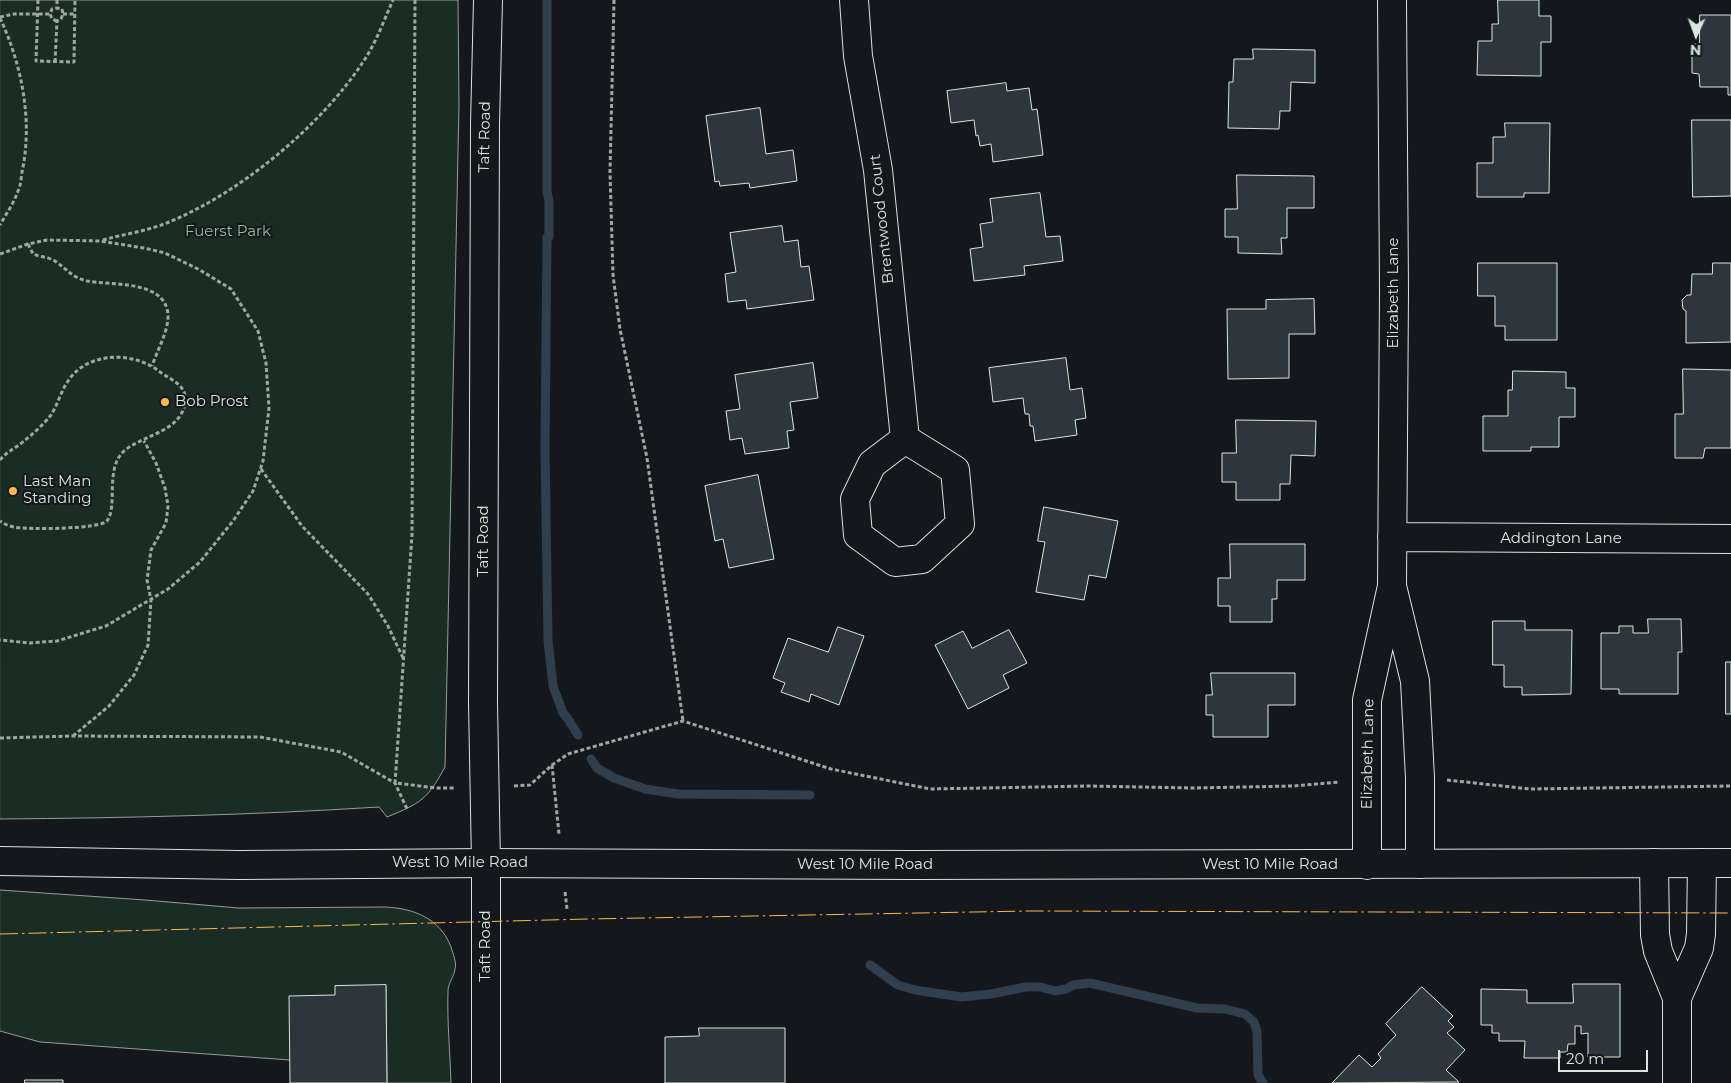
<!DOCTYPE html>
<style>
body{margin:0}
#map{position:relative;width:1731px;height:1083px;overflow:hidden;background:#14181c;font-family:Montserrat,sans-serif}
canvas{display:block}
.north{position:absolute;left:1671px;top:10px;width:50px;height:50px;-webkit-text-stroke:4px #14181c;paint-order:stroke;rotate:182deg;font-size:14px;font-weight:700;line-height:20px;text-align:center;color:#d8e6dc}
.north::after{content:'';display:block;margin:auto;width:18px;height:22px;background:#d8e6dc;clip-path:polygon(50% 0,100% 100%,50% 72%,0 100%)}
.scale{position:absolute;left:1558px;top:1050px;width:90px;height:22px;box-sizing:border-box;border:2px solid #d8e6dc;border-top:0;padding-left:6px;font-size:15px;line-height:18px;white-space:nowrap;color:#d8e6dc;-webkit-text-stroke:4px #14181c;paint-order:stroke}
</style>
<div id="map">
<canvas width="1731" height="1083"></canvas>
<div class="north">N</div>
<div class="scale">20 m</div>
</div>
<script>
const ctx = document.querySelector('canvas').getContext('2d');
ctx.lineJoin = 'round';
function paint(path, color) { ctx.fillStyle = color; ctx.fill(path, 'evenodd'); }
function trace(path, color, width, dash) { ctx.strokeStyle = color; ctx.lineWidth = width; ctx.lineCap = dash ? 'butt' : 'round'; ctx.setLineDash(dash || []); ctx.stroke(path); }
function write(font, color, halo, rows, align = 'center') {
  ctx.font = font + ' Montserrat,sans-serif'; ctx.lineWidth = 4; ctx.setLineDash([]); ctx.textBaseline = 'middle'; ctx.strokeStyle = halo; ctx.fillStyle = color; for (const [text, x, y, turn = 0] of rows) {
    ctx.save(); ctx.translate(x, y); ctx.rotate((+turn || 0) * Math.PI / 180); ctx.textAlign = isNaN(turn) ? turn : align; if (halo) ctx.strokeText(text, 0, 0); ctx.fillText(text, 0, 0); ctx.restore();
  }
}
const green = new Path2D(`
 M 0,0 L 458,0 L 459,105 L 445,767 C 427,800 421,803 387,817 L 379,807 C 253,815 127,818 0,819 Z
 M 0,890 L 145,900 L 239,908 L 384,907 C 413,908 440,918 451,947 C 453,954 457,963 455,969 C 454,977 448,983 448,991 C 447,1021 450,1052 451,1083 L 387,1083 L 386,986 L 335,995 L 290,1060 L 40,1042 L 0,1031 Z`);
paint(green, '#1a2d24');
trace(green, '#939e99', 1);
trace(new Path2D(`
 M 547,0 L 547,192 L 549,201 L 549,237 L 547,237 L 545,449 L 548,640 L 553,686 L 563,713 L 568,719 L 578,735
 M 591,759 L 597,768 L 614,778 L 645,789 L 678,794 L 810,795
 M 870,965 L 898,985 L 915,990 L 961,997 L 991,994 L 1026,987 L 1040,987 L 1055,991 L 1066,989 L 1073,985 L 1090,983 L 1197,1008 L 1225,1009 L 1245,1014 L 1254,1022 L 1257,1031 L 1258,1075 L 1263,1083`), '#2f3f4d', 9);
const building = new Path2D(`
 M 1498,0 L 1539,0 L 1539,16 L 1551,16 L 1551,42 L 1541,42 L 1541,76 L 1477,75 L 1478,41 L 1492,41 L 1492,24 L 1498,24 Z
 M 1700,15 L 1731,15 L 1731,95 L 1728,95 L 1728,87 L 1700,87 L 1699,74 L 1692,73 L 1692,44 L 1699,44 Z
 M 1253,49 L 1315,50 L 1315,83 L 1291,82 L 1290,111 L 1280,111 L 1279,129 L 1228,128 L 1229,82 L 1233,82 L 1234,59 L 1253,59 Z
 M 1006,83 L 1007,91 L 1029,88 L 1032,110 L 1037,109 L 1043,155 L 993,162 L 991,144 L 980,146 L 978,135 L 976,136 L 974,120 L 951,123 L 947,91 Z
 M 760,108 L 766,154 L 793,150 L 797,181 L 750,188 L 749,183 L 720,186 L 719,181 L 715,182 L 706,116 Z
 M 1692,120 L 1731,120 L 1731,196 L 1693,197 Z
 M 1505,123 L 1550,123 L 1549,193 L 1524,193 L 1524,197 L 1477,197 L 1477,163 L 1493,163 L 1493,137 L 1505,137 Z
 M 1237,175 L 1314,176 L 1314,208 L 1287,208 L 1287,238 L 1281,238 L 1282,254 L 1238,253 L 1238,237 L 1225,237 L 1225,209 L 1237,209 Z
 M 1040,193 L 1046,237 L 1060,236 L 1063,261 L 1024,266 L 1025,275 L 974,281 L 970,249 L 983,247 L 980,224 L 993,222 L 990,199 Z
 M 782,226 L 784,242 L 798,240 L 801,267 L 809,266 L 814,300 L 747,309 L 746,300 L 728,302 L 725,274 L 736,272 L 730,233 Z
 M 1478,263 L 1557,263 L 1557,340 L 1505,340 L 1505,326 L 1495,326 L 1495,296 L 1478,296 Z
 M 1713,263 L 1731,263 L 1731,342 L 1686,343 L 1686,311 L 1683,309 L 1682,300 L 1687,295 L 1691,295 L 1692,274 L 1712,274 Z
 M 1314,299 L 1315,334 L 1289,334 L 1289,378 L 1228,379 L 1227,309 L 1266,309 L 1266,300 Z
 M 1066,358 L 1070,390 L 1082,388 L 1086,418 L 1075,420 L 1077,435 L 1035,441 L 1033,426 L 1030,426 L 1029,414 L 1025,414 L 1023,398 L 993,402 L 989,368 Z
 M 813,363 L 818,398 L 790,402 L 794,430 L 787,431 L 789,448 L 745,454 L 742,438 L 730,440 L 726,411 L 740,409 L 735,375 Z
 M 1683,369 L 1731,370 L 1731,448 L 1705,448 L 1703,458 L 1675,458 L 1675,414 L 1683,414 Z
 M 1513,371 L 1566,372 L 1566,388 L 1575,388 L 1575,417 L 1559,417 L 1559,447 L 1531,447 L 1531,451 L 1483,451 L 1483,416 L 1508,416 L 1508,390 L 1512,390 Z
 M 1236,420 L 1316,421 L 1315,456 L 1291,455 L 1290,484 L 1280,484 L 1280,500 L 1236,500 L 1236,482 L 1222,482 L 1222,453 L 1236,453 Z
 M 758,475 L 774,559 L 729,568 L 723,539 L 715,541 L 705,486 Z
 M 1044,507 L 1118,521 L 1106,578 L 1089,575 L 1084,600 L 1036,592 L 1045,542 L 1038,541 Z
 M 1230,544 L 1305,544 L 1305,580 L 1277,580 L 1277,599 L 1272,599 L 1272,622 L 1230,622 L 1230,606 L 1218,606 L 1218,578 L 1230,578 Z
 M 1648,619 L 1681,619 L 1682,652 L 1678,652 L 1678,694 L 1619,694 L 1619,689 L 1601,689 L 1601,633 L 1619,633 L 1619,626 L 1633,626 L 1633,633 L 1648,633 Z
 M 1493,621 L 1525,621 L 1525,630 L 1572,630 L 1571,694 L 1522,695 L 1522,687 L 1504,687 L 1504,665 L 1493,665 Z
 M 838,627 L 864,636 L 839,705 L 811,694 L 809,702 L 781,692 L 785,683 L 773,678 L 788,638 L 828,652 Z
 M 1009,630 L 1027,663 L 1003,675 L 1009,688 L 968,709 L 935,645 L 963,631 L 972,648 Z
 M 1726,662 L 1731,662 L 1731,714 L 1726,714 Z
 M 1211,673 L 1295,673 L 1295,705 L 1268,705 L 1268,737 L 1213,737 L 1213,715 L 1206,715 L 1206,695 L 1212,695 Z
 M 1573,984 L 1620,984 L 1620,1057 L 1588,1057 L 1588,1033 L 1581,1034 L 1581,1026 L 1575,1026 L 1575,1044 L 1568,1044 L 1567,1052 L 1560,1052 L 1560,1058 L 1524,1058 L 1525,1041 L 1499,1041 L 1499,1033 L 1492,1033 L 1492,1025 L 1481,1025 L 1481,989 L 1527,990 L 1527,1003 L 1573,1003 Z
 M 386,985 L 387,1083 L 290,1083 L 289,996 L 335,995 L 335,986 Z
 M 1422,987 L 1453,1016 L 1448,1021 L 1454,1027 L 1447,1033 L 1465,1050 L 1446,1070 L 1459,1082 L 1332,1083 L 1359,1055 L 1372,1067 L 1381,1058 L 1378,1054 L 1396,1035 L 1386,1024 Z
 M 699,1028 L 785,1028 L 785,1083 L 665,1083 L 665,1037 L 699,1036 Z
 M 25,1080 L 63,1080 L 63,1083 L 25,1083 Z`);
paint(building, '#2c363c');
trace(building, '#d8e6dc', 1);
const minor = new Path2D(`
 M 854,0 L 858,56 L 878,170 L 905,439
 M 905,439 L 955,470 L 960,524 L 922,559 L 895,562 L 858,535 L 855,499 L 872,464 Z
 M 1392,537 L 1731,539
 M 1392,586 L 1394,290 L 1392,0
 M 1654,863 L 1655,935 L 1658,951 L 1677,998 L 1677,1083
 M 1367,865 L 1367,700 L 1392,586 L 1415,681 L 1420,778 L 1420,864
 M 1677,998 L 1699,948 L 1701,934 L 1702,863
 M 486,1083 L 486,863 L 483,703 L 485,124 L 488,0`);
const major = new Path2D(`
 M 0,861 L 239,865 L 486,863 L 910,865 L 1731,863`);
trace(minor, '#d8e6dc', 30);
trace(major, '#d8e6dc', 30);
trace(new Path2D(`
 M 38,0 L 36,61 L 74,62 L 75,0
 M 415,0 L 412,535 L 395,783 L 437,788 L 455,788
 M 614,0 L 610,172 L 613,275 L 620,329 L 647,458 L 683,721
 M 63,14 L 75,14
 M 0,17 L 14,14 L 50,14
 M 0,18 C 22,65 33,121 22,172 C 21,178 21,185 18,191 C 14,203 6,214 0,225
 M 57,21 L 52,19 L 50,14 L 52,9 L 57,8
 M 55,62 L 57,21 L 61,19 L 63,14 L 62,9 L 57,8 L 57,0
 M 103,240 C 124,234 148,231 169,222 C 240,193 321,126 363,62 C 376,43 384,20 393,0
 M 28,244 L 33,254 C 40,257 49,257 55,261 C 67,269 71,277 87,281 C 112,286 169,279 168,318 C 167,334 157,351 152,366
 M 0,254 L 28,244 L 47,240 L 100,241 L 144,248 L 165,253 L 200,270 L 231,289 L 258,331 L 266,363 L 269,408 L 263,461 L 253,491 L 233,521 L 200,562 L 168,589 L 106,626 L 57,641 L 30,643 L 0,640
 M 0,460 C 6,452 16,448 24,441 C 33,434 44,424 51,415 C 58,404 61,391 68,381 C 88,351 134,351 160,372 C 171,380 187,385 185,401 C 183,432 141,435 123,452 C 105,470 118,506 107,521 C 101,529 26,530 14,527 C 9,526 4,524 0,521
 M 261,469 L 302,526 L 368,594 L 388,626 L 403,658
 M 73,736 L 109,706 L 134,675 L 148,645 L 151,600 L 147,580 L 151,550 L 166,523 L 168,506 L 165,488 L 156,463 L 144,441
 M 0,738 L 72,736 L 260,737 L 341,752 L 395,783 L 408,811
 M 552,765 L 559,834
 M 1447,780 L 1530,789 L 1731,786
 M 514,786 L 530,785 L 552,765 L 568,754 L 683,721 L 831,769 L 930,789 L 1089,786 L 1192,788 L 1294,786 L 1339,782
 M 565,892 L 567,909`), '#9da8a2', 3, [4, 2.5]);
trace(minor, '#14181c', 28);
trace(major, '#14181c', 28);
trace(new Path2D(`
 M 0,934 L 588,919 L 1029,911 L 1731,913`), '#ffb74d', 1, [18, 4, 2.5, 4]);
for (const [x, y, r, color] of [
 [165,402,5,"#ffb74d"],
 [13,491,5,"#ffb74d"]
]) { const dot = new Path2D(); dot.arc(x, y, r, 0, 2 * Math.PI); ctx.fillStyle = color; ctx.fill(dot); trace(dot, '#14181c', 2); }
write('15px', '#d8e6dc', '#14181c', [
 ["Taft Road",485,137,-89],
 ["Brentwood Court",882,219,-96],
 ["Elizabeth Lane",1394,293,-90],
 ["Addington Lane",1561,539],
 ["Taft Road",484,541,-90],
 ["Elizabeth Lane",1368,754,-89],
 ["West 10 Mile Road",460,863],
 ["West 10 Mile Road",865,865],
 ["West 10 Mile Road",1270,865],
 ["Taft Road",486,946,-90]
]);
write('15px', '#8ac095', '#14181c', [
 ["Fuerst Park",228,232]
]);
write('15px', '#d8e6dc', '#14181c', [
 ["Bob Prost",175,402],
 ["Last Man",23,482],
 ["Standing",23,499]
], 'left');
</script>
